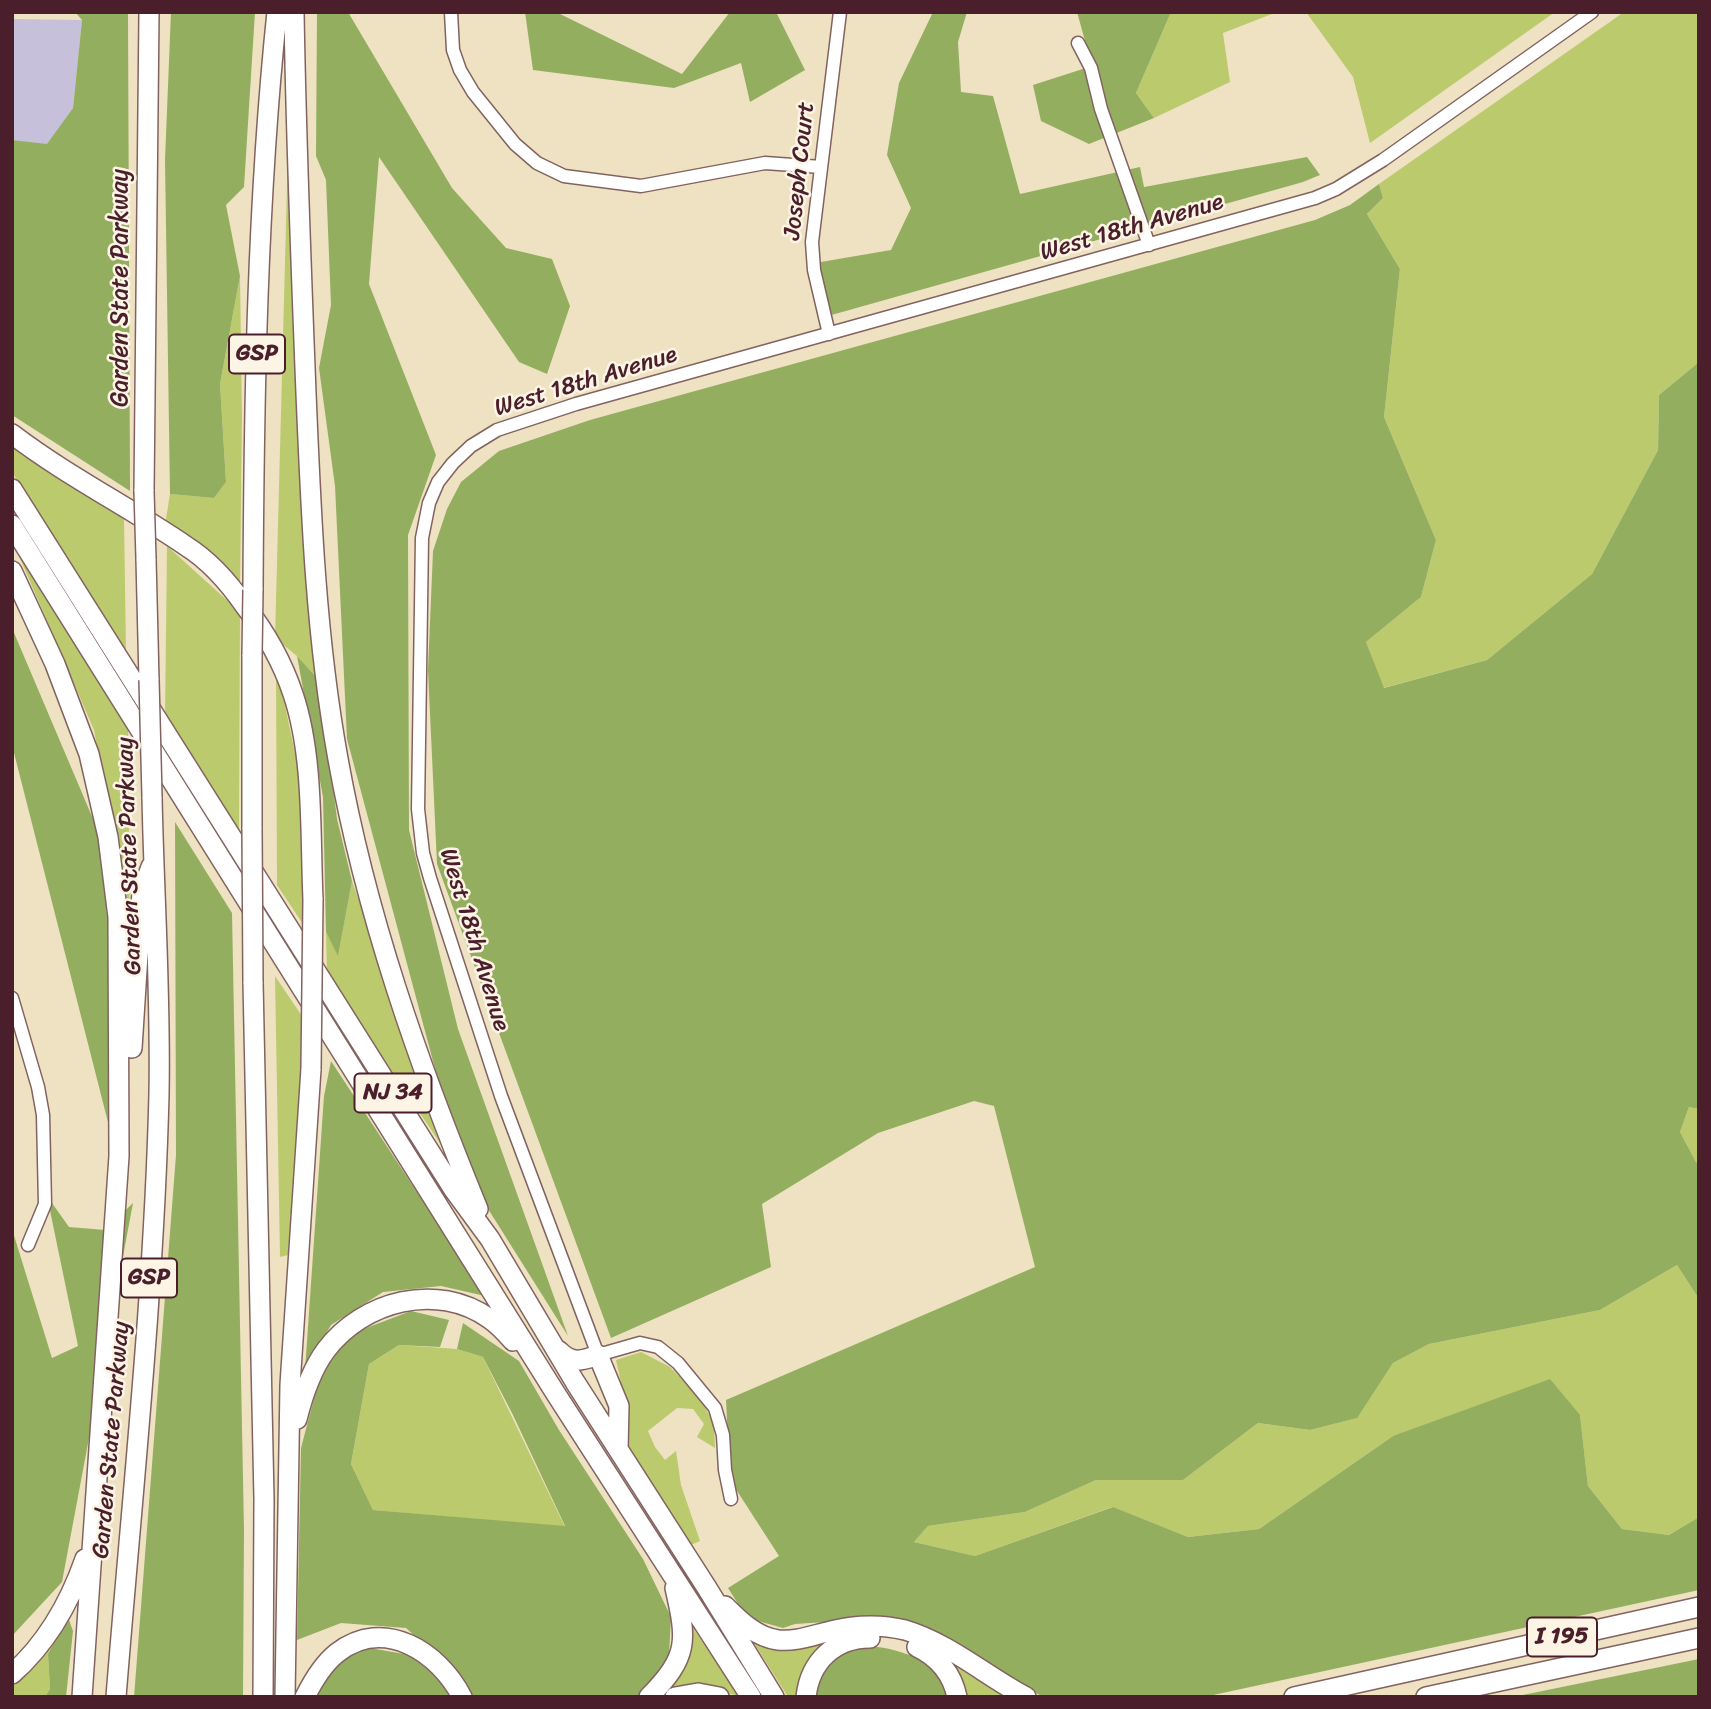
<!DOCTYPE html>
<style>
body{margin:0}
#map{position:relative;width:1711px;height:1709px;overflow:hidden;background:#eee2c2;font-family:Sriracha,sans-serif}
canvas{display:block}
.frame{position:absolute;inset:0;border:14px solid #4a1f2b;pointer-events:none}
</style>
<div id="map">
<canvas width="1711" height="1709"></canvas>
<div class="frame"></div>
</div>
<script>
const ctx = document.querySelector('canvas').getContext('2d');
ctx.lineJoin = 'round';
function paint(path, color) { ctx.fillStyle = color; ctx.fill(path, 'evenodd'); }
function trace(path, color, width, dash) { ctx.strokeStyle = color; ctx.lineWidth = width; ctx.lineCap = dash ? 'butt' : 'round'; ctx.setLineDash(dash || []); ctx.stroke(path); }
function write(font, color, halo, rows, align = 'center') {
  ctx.font = font + ' Sriracha,sans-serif'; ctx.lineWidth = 5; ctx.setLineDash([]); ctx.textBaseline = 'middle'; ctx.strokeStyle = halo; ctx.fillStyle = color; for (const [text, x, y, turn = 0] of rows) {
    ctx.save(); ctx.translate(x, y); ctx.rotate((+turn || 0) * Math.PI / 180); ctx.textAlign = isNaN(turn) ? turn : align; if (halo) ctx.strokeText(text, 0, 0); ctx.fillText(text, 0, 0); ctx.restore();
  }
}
paint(new Path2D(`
 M 12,19 L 82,20 L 73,108 L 47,145 L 12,140 Z`), '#c6c0da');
paint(new Path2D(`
 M 1171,12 L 1277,12 L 1223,33 L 1230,82 L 1154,118 L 1136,93 Z
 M 1306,12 L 1555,12 L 1370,143 L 1353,77 Z
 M 1624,12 L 1699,12 L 1699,362 L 1659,395 L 1658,450 L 1592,574 L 1487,660 L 1383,688 L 1366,642 L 1421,597 L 1436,540 L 1384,417 L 1400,269 L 1367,214 L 1383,198 L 1379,184 Z
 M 288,149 L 320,681 L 297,656 L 275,638 Z
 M 240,276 L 242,416 L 240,588 L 165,525 L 170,494 L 214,498 L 226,482 L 220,384 Z
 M 12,445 L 124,519 L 126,653 L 12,472 Z
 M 167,546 L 240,612 L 239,832 L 165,719 Z
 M 16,549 L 128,727 L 130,950 L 120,865 L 94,730 Z
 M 276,663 L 300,777 L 307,930 L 277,885 Z
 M 352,881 L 450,1158 L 327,974 L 326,932 L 338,955 Z
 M 275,976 L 304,1019 L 288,1255 L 280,1257 Z
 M 1689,1107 L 1699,1109 L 1699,1164 L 1696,1162 L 1680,1132 Z
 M 1677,1265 L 1699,1299 L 1699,1517 L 1669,1535 L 1622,1529 L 1588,1486 L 1580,1415 L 1393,1436 L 1259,1529 L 1188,1537 L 1112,1507 L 975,1556 L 914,1542 L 928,1526 L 1025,1512 L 1096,1480 L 1183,1480 L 1258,1423 L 1310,1430 L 1356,1418 L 1393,1363 L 1429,1344 L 1600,1310 Z
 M 399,1345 L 457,1349 L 483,1357 L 565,1527 L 373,1510 L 351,1464 L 369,1364 Z
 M 641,1352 L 670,1367 L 700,1398 L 714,1424 L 715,1448 L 697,1437 L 704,1424 L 693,1409 L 677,1408 L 648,1431 L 655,1447 L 665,1460 L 676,1451 L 681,1485 L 700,1541 L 691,1545 L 623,1441 L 624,1396 L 616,1360 Z
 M 68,1617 L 48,1654 L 50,1689 L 45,1697 L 12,1697 L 12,1687 Z
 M 691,1625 L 740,1697 L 714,1688 L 686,1685 L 658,1697 L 686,1666 Z
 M 749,1635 L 841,1638 L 800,1697 L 788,1697 Z
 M 945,1660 L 1013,1697 L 966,1697 Z`), '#bbca6c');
paint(new Path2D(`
 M 75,12 L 128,12 L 130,491 L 12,415 L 12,140 L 47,144 L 73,108 L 82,20 Z
 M 171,12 L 255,12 L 244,187 L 226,205 L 240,276 L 220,384 L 226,482 L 214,498 L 170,494 L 165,160 Z
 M 317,12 L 348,12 L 452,188 L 506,248 L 552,259 L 570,306 L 547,374 L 519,362 L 379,157 L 369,284 L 436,455 L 408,535 L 409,830 L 458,1029 L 568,1336 L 461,1166 L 347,739 L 335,486 L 319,368 L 331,305 L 326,180 L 316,156 Z
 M 525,12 L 556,12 L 682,74 L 730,12 L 776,12 L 805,70 L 750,102 L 741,63 L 674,88 L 533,70 Z
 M 933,12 L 967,12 L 958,42 L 961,92 L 993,96 L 1020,194 L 1140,167 L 1144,187 L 1307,157 L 1320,175 L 1303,182 L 828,316 L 815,263 L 891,250 L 911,208 L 887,155 L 899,83 Z
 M 1077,12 L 1171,12 L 1136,93 L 1154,118 L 1089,144 L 1041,121 L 1033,85 L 1092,66 Z
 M 1379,184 L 1383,198 L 1367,214 L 1400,269 L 1384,417 L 1436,540 L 1421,597 L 1366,642 L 1384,688 L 1487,660 L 1592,574 L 1658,450 L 1659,395 L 1699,362 L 1699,1109 L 1689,1107 L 1680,1132 L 1696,1162 L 1699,1164 L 1699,1299 L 1677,1265 L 1600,1310 L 1429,1344 L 1393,1363 L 1357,1418 L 1310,1430 L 1258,1423 L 1183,1480 L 1096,1480 L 1025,1512 L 928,1526 L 914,1542 L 975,1556 L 1113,1507 L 1188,1537 L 1259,1529 L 1393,1436 L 1550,1379 L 1580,1415 L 1588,1486 L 1622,1529 L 1669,1535 L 1699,1517 L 1699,1590 L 1204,1697 L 1043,1697 L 922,1626 L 873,1619 L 795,1624 L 783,1628 L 747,1618 L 728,1588 L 779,1556 L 730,1480 L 726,1400 L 1035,1267 L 994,1106 L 974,1101 L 878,1133 L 762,1204 L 771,1267 L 611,1338 L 437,864 L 428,670 L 433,551 L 447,509 L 461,482 L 499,451 L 590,420 L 1315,220 L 1350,205 Z
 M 12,628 L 99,833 L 105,887 L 115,1040 L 112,1138 L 12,745 Z
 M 297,656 L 320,681 L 337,819 L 352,881 L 338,956 L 326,932 L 323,797 Z
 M 175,822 L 232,913 L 244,1530 L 243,1697 L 134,1697 L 176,1155 Z
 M 331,1061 L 485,1296 L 441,1286 L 383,1292 L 331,1325 L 305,1370 L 324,1096 Z
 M 47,1196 L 69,1227 L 105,1230 L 133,1203 L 62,1582 L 12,1636 L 12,1229 L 52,1358 L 78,1346 Z
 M 411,1311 L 449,1320 L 440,1347 L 399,1345 L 369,1364 L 351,1464 L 373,1510 L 565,1526 L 513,1415 L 483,1357 L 457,1349 L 463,1323 L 519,1361 L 559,1430 L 643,1559 L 671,1617 L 669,1656 L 638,1697 L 471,1697 L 463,1680 L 406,1628 L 341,1623 L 297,1640 L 301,1448 L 321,1372 L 353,1333 Z
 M 68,1617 L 73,1631 L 66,1697 L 45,1697 L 50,1689 L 48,1654 Z
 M 861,1646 C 897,1646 939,1660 949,1697 L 813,1697 C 824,1662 826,1658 861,1646 Z
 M 364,1647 L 410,1655 L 444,1683 L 449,1697 L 314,1697 L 336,1666 Z
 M 1699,1659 L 1699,1697 L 1513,1697 Z`), '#94ae60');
const minor = new Path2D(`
 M 451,12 L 453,50 L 460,70 L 473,92 L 515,144 L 537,163 L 564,176 L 641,186 L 765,163 L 821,167
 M 1078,43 L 1091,68 L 1101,109 L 1149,245
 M 829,334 L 814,270 L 812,242 L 840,12
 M 12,998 L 38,1087 L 43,1115 L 45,1204 L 28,1245
 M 731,1499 L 725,1470 L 723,1435 L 715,1408 L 678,1363 L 658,1347 L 640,1343 L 598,1355 L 501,1096 L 430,878 L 423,853 L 418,809 L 422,538 L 429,503 L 438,482 L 453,463 L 471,446 L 497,430 L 576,404 L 1315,198 L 1336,189 L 1383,160 L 1592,12`);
const highway = new Path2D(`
 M 294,12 C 296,139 301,266 306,393 C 311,515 316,638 338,759 C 366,915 418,1063 478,1209
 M 12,434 C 67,476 129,507 186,546 C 210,561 229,583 245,606 C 266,633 282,661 293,694 C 314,756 310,834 313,899
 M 12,489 L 454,1190 L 490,1239 L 575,1382 L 707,1588 L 774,1697
 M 144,491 L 149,12
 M 12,525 L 556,1394 L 751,1697
 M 146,559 L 149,680
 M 12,571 L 55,664 L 89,754 L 108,837 L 118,917 L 119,1156 L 82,1697
 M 253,590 C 254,397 257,204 277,12
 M 252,829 L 252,655
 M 253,982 L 264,1499 L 263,1697
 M 132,1048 L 142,892 L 151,867
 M 559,1351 C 572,1364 582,1361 598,1355 L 619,1406 L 618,1449
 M 297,1419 C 303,1395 311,1370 326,1350 C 363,1301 437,1281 490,1319 C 499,1325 506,1333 513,1341
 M 725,1606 C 740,1621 756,1637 778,1640 C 796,1642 813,1635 831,1631 C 855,1625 880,1624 905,1630 C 949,1643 986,1676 1026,1697
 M 917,1647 C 938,1657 952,1673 957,1697
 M 12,1674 C 47,1643 70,1602 85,1559
 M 116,1697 C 132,1496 154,1295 159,1094 C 161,994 154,896 152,797
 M 285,1697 L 290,1385 L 311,1069
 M 305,1697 C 313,1681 323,1664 337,1653 C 384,1616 439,1652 462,1697
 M 649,1697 C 689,1656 687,1641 675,1588
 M 675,1697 L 698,1693 L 719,1697
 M 806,1697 C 810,1661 835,1638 870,1638
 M 1294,1697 L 1699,1607
 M 1426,1697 L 1699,1638`);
trace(minor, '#836360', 15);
trace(highway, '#836360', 22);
trace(minor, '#fff', 12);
trace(highway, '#fff', 19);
const highwayBridge = new Path2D(`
 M 144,491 L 146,559
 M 252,655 L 253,590
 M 149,680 L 152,797
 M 252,829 L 253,982
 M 311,1069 L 313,899`);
trace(highwayBridge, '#836360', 22, []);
trace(highwayBridge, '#fff', 19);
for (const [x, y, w] of [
 [257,354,56],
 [393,1093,77],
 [149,1278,56],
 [1562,1637,70]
]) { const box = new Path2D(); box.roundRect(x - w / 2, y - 19.5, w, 39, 5); ctx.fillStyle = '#fcf5e5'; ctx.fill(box); trace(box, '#4a1f2b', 2); }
write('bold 23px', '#4a1f2b', null, [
 ["GSP",257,354],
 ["NJ 34",393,1093],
 ["GSP",149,1278],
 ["I 195",1562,1637]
]);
write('24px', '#4a1f2b', '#fcf5e5', [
 ["Joseph Court",800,171,-84],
 ["West 18th Avenue",1132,228,-16],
 ["Garden State Parkway",121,288,-90],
 ["West 18th Avenue",586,382,-17],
 ["Garden State Parkway",130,856,-92],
 ["West 18th Avenue",474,940,73],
 ["Garden State Parkway",112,1440,-85]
]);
</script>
